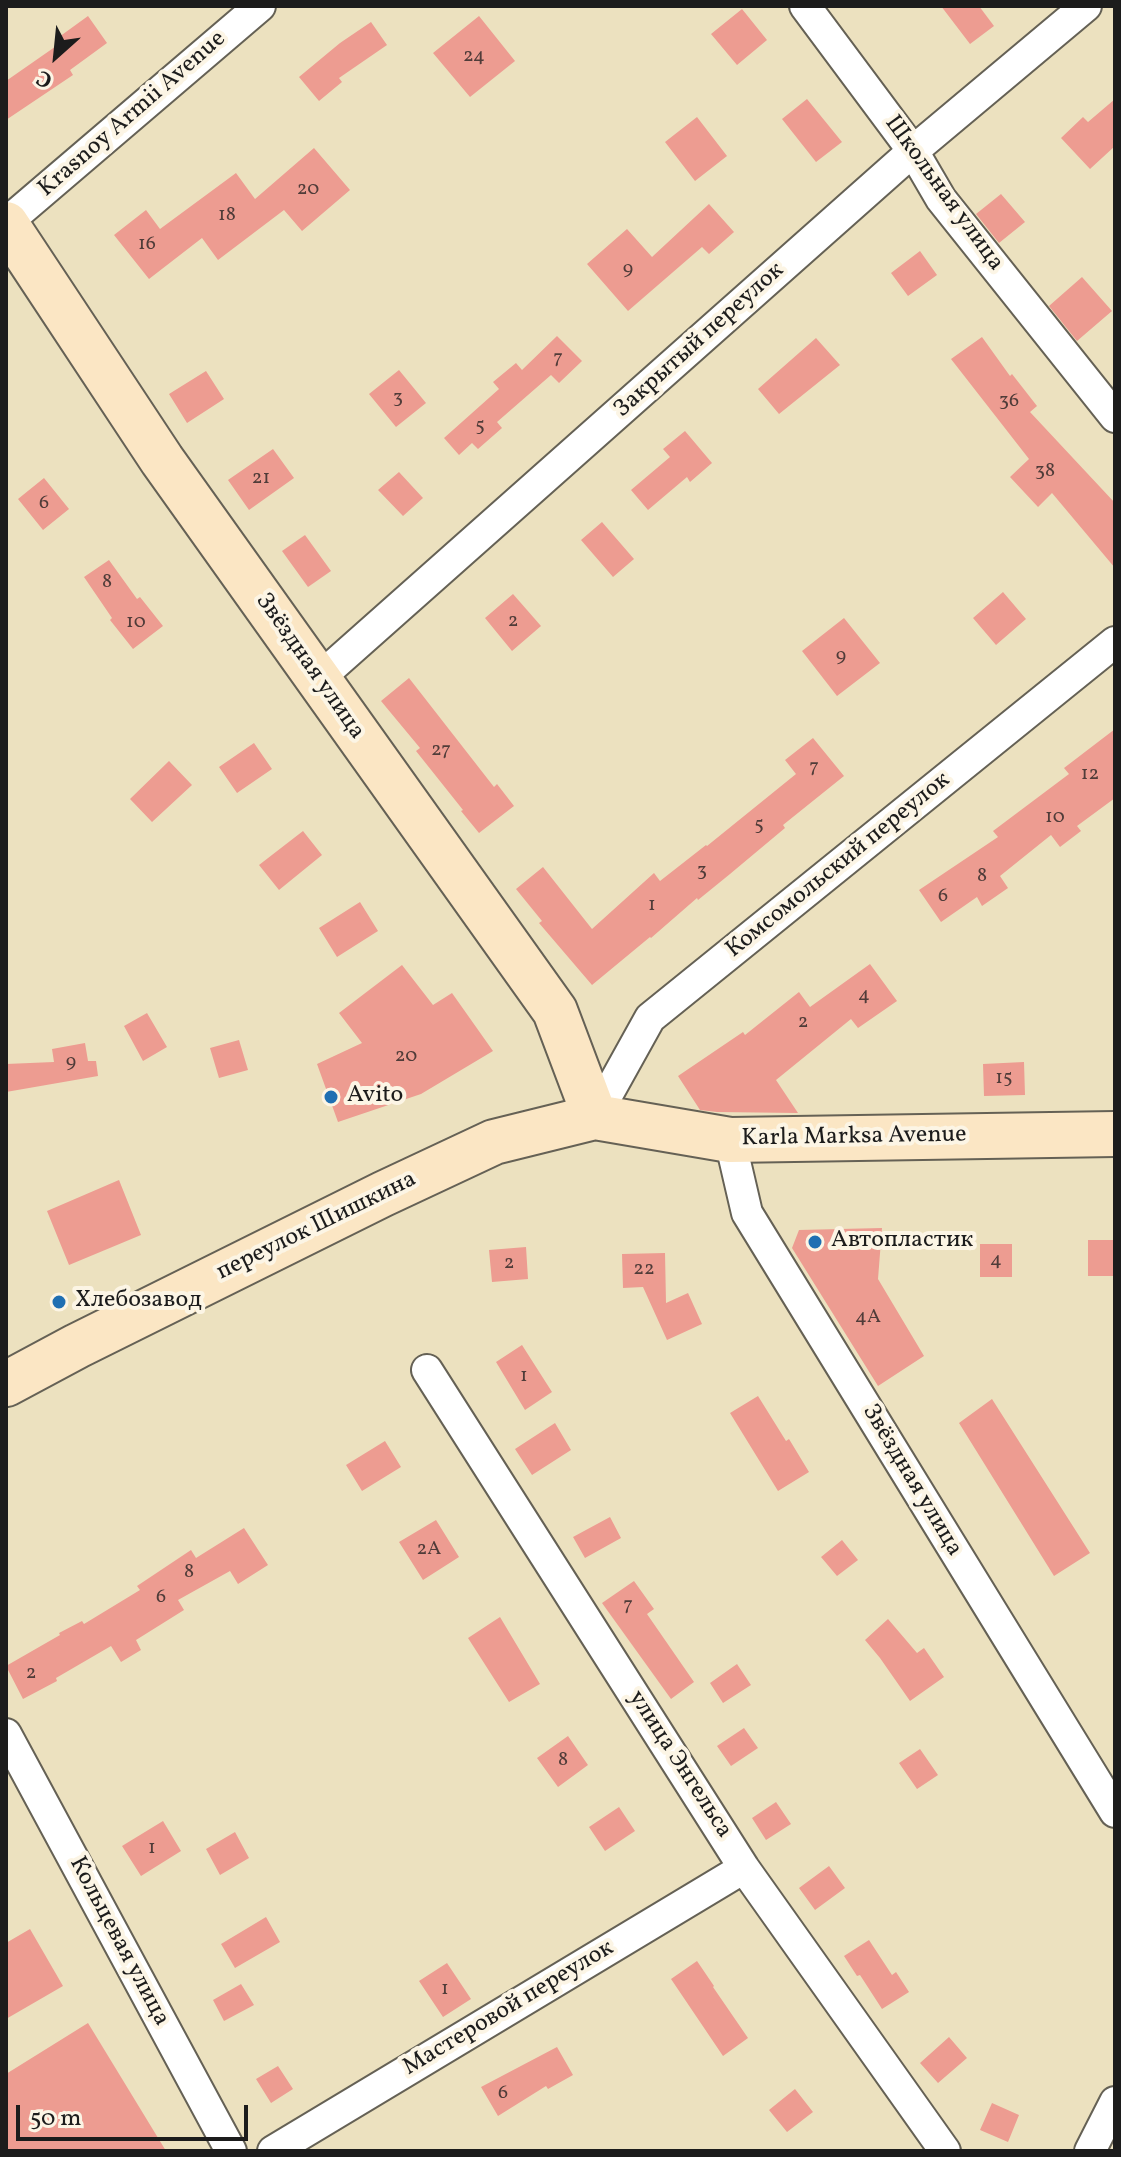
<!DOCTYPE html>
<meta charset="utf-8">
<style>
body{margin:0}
#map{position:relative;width:1121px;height:2157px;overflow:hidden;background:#ece1bf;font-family:Vollkorn,serif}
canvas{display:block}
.frame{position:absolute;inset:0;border:8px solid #1c1c1c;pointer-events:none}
.north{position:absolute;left:16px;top:16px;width:80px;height:80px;-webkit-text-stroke:6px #fcf5e5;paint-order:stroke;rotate:207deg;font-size:22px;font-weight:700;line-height:32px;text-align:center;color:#1c1c1c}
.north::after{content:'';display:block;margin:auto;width:28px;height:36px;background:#1c1c1c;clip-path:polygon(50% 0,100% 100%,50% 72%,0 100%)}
.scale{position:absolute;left:16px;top:2105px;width:232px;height:36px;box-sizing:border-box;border:4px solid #1c1c1c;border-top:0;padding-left:10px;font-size:24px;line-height:28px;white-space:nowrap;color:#1c1c1c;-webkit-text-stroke:6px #fcf5e5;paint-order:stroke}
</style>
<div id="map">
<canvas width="1121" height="2157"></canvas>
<div class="frame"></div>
<div class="north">С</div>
<div class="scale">50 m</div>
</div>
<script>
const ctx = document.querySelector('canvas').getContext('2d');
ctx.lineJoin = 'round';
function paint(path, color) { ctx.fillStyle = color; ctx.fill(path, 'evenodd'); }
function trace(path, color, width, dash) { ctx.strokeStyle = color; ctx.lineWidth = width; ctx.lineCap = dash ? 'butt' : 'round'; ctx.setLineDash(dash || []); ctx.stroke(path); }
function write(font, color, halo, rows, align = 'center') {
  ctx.font = font + ' Vollkorn,serif'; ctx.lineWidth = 8; ctx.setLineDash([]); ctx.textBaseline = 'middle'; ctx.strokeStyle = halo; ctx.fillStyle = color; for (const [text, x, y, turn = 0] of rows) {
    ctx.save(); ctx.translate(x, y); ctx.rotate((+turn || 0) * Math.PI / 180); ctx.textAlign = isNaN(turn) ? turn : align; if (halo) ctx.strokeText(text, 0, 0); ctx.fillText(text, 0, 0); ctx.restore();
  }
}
paint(new Path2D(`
 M 941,6 L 979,6 L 994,26 L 970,44 Z
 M 742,9 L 767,40 L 737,65 L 711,34 Z
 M 88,16 L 107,43 L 70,70 L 73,75 L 6,120 L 6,81 L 62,42 L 59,37 Z
 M 479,16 L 515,61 L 470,97 L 433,53 Z
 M 371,22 L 387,45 L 339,78 L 342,82 L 319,101 L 299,77 L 340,43 Z
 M 807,99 L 842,142 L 816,162 L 782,119 Z
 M 1115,99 L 1115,146 L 1090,169 L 1061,138 L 1083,117 L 1088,122 Z
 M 697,117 L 727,156 L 695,181 L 665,142 Z
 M 314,148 L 350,190 L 302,231 L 284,210 L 218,260 L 202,238 L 149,279 L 114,235 L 146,210 L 160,229 L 236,173 L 255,199 Z
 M 1001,194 L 1025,222 L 999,243 L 976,214 Z
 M 709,204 L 734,232 L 709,254 L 702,247 L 628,311 L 587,264 L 627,229 L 652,257 Z
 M 920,251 L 937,275 L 908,296 L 891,273 Z
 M 1082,277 L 1112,311 L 1077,341 L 1049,306 Z
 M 557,336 L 582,361 L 559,383 L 551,375 L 497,422 L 502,428 L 478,449 L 472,443 L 459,455 L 444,438 L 499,389 L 493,382 L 516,363 L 522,370 Z
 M 982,337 L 1010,376 L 1012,374 L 1037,406 L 1030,412 L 1115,503 L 1115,568 L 1052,493 L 1038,507 L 1010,477 L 1029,459 L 951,359 Z
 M 816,338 L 840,365 L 779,414 L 758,389 Z
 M 399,370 L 426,403 L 396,427 L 369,394 Z
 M 206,371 L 224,399 L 187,423 L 169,394 Z
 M 685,431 L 712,463 L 690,482 L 687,477 L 648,510 L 631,490 L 670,457 L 663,449 Z
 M 273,449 L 294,478 L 249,510 L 228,480 Z
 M 399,472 L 423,498 L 403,516 L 378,490 Z
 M 44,478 L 69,509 L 43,530 L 18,499 Z
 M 602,522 L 634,559 L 613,577 L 581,540 Z
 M 305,535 L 331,571 L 308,587 L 282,551 Z
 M 109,560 L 137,599 L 140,597 L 163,626 L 133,649 L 110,620 L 112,618 L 84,577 Z
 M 1003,592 L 1026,619 L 996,645 L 973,618 Z
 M 513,594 L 541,626 L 512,651 L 485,618 Z
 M 844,618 L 880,663 L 837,696 L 802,651 Z
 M 409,678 L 494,787 L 497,784 L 514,806 L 479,833 L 461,811 L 463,810 L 416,751 L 420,748 L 381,701 Z
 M 1115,729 L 1115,798 L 1077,826 L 1081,831 L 1060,847 L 1051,835 L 1000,876 L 1008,888 L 982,906 L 977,897 L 941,922 L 919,890 L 998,837 L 993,831 L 1069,774 L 1064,768 Z
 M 813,738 L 844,776 L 783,825 L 785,828 L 730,874 L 698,900 L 697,898 L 651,938 L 650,937 L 592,985 L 539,923 L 542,921 L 516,889 L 543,867 L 592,929 L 654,873 L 660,881 L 706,845 L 707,846 L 796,774 L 785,760 Z
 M 254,743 L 272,769 L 237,793 L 219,767 Z
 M 169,761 L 192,785 L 152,822 L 130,799 Z
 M 303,831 L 322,855 L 279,890 L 259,865 Z
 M 360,902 L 378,931 L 337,957 L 319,928 Z
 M 870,964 L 897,1001 L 858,1028 L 851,1019 L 776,1080 L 798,1113 L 717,1112 L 700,1110 L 678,1076 L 743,1032 L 745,1035 L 799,992 L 810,1007 Z
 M 402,965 L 433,1005 L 452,993 L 493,1051 L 421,1094 L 338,1122 L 317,1064 L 362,1043 L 339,1013 Z
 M 147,1013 L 167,1047 L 143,1061 L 124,1026 Z
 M 239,1040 L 248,1070 L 219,1078 L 210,1048 Z
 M 85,1043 L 88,1061 L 96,1061 L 98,1076 L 6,1092 L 6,1064 L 54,1062 L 52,1049 Z
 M 1024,1062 L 1025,1095 L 984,1096 L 983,1064 Z
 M 119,1180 L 141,1235 L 69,1265 L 47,1211 Z
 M 882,1228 L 878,1279 L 924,1356 L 878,1386 L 792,1248 L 799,1230 Z
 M 1088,1240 L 1115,1240 L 1115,1276 L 1088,1276 Z
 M 980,1244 L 1012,1244 L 1012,1277 L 980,1277 Z
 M 526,1247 L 528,1279 L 492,1282 L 489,1250 Z
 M 665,1253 L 666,1303 L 688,1293 L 702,1324 L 667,1340 L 643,1287 L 623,1288 L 622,1254 Z
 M 522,1345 L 552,1392 L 525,1410 L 496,1362 Z
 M 758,1396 L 786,1441 L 789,1439 L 809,1472 L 778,1491 L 730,1413 Z
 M 992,1399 L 1090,1553 L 1054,1576 L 959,1423 Z
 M 555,1423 L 571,1450 L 532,1475 L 515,1449 Z
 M 385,1441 L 401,1467 L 362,1491 L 346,1465 Z
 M 610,1517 L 621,1538 L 585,1558 L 573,1537 Z
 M 436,1520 L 459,1557 L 423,1580 L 399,1542 Z
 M 244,1528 L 268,1565 L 238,1584 L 230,1571 L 178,1600 L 184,1610 L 136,1640 L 141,1650 L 121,1662 L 111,1646 L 56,1678 L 57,1681 L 23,1699 L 6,1666 L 60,1635 L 59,1633 L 82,1621 L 84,1624 L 140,1590 L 137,1586 L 191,1550 L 196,1558 Z
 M 842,1540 L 858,1560 L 837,1576 L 821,1557 Z
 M 634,1581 L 654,1609 L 647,1614 L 694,1682 L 671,1699 L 602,1603 Z
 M 500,1617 L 540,1684 L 509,1702 L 468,1638 Z
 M 888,1619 L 917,1653 L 924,1648 L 944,1677 L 910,1701 L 880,1658 L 865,1640 Z
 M 737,1664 L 751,1685 L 723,1703 L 710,1683 Z
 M 744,1728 L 758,1748 L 731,1766 L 717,1746 Z
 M 568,1736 L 588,1765 L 558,1787 L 537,1758 Z
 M 920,1749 L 938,1775 L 917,1789 L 899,1763 Z
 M 776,1802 L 791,1824 L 766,1840 L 752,1818 Z
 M 619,1807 L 635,1831 L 605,1851 L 589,1827 Z
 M 163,1821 L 181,1851 L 141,1876 L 122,1846 Z
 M 235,1832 L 249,1858 L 220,1875 L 206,1849 Z
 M 829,1866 L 845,1888 L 815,1910 L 799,1888 Z
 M 266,1917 L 280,1942 L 235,1968 L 221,1944 Z
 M 30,1929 L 63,1986 L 6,2019 L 6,1943 Z
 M 869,1940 L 892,1975 L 896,1972 L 909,1992 L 882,2009 L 860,1975 L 857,1976 L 844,1956 Z
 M 697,1961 L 714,1986 L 713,1987 L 748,2038 L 723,2056 L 671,1979 Z
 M 447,1963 L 471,1999 L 443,2017 L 419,1981 Z
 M 241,1984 L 254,2005 L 224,2021 L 213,2000 Z
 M 88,2023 L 166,2151 L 6,2151 L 6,2074 Z
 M 949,2037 L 967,2058 L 938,2083 L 920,2063 Z
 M 557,2047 L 573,2075 L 548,2089 L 546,2086 L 498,2116 L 481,2087 Z
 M 278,2066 L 293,2089 L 271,2103 L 256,2079 Z
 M 795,2089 L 813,2112 L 787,2132 L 769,2110 Z
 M 992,2103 L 1019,2115 L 1008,2142 L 980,2130 Z`), '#ed9c91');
const minor = new Path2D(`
 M 805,6 L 913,151 L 941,199 L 1115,417
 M 6,223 L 260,6
 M 317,680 L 913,151 L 1086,6
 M 595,1117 L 650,1018 L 1115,642
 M 730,1140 L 747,1213 L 1115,1812
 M 427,1370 L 744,1868 L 945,2151
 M 6,1734 L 231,2151
 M 273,2151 L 744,1868
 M 1090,2151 L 1115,2102`);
const secondary = new Path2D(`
 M 6,224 L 162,460 L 555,1011 L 595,1117
 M 6,1384 L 77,1346 L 383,1194 L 494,1142 L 595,1117 L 730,1140 L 1115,1134`);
trace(minor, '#656155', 34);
trace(secondary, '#656155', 48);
trace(minor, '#fff', 30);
trace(secondary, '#fbe6c4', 44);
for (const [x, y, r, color] of [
 [331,1097,8,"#1f6fb2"],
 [815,1242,8,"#1f6fb2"],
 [59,1302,8,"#1f6fb2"]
]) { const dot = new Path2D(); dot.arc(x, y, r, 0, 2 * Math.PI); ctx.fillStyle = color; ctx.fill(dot); trace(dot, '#fcf5e5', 3); }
write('20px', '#503c39', null, [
 ["24",474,57],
 ["20",308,190],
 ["18",227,216],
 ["16",147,245],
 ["9",628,270],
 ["7",558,359],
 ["3",398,399],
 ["36",1009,402],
 ["5",480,427],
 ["38",1045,472],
 ["21",261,479],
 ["6",44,504],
 ["8",107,583],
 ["2",513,622],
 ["10",136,623],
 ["9",841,657],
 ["27",441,751],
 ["7",814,768],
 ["12",1090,775],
 ["10",1055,818],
 ["5",759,826],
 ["3",702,872],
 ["8",982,877],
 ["6",943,897],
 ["1",652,906],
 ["4",864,996],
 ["2",803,1023],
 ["20",406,1057],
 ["9",71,1063],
 ["15",1004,1079],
 ["4",996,1261],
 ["2",509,1264],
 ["22",644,1270],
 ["4А",868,1318],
 ["1",524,1377],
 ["2А",429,1550],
 ["8",189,1573],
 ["6",161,1598],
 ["7",628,1606],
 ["2",31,1674],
 ["8",563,1761],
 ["1",152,1849],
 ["1",445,1990],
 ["6",503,2094]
]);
write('24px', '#1c1c1c', '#fcf5e5', [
 ["Krasnoy Armii Avenue",133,115,-41],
 ["Школьная улица",943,194,54],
 ["Закрытый переулок",700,341,-42],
 ["Звёздная улица",309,667,55],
 ["Комсомольский переулок",839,866,-39],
 ["Karla Marksa Avenue",854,1138,-1],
 ["переулок Шишкина",317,1227,-26],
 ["Звёздная улица",911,1481,59],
 ["улица Энгельса",679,1765,57],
 ["Кольцевая улица",118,1942,62],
 ["Мастеровой переулок",509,2009,-31]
]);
write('24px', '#1c1c1c', '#fcf5e5', [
 ["Avito",347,1097],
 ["Автопластик",831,1242],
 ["Хлебозавод",75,1302]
], 'left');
</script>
